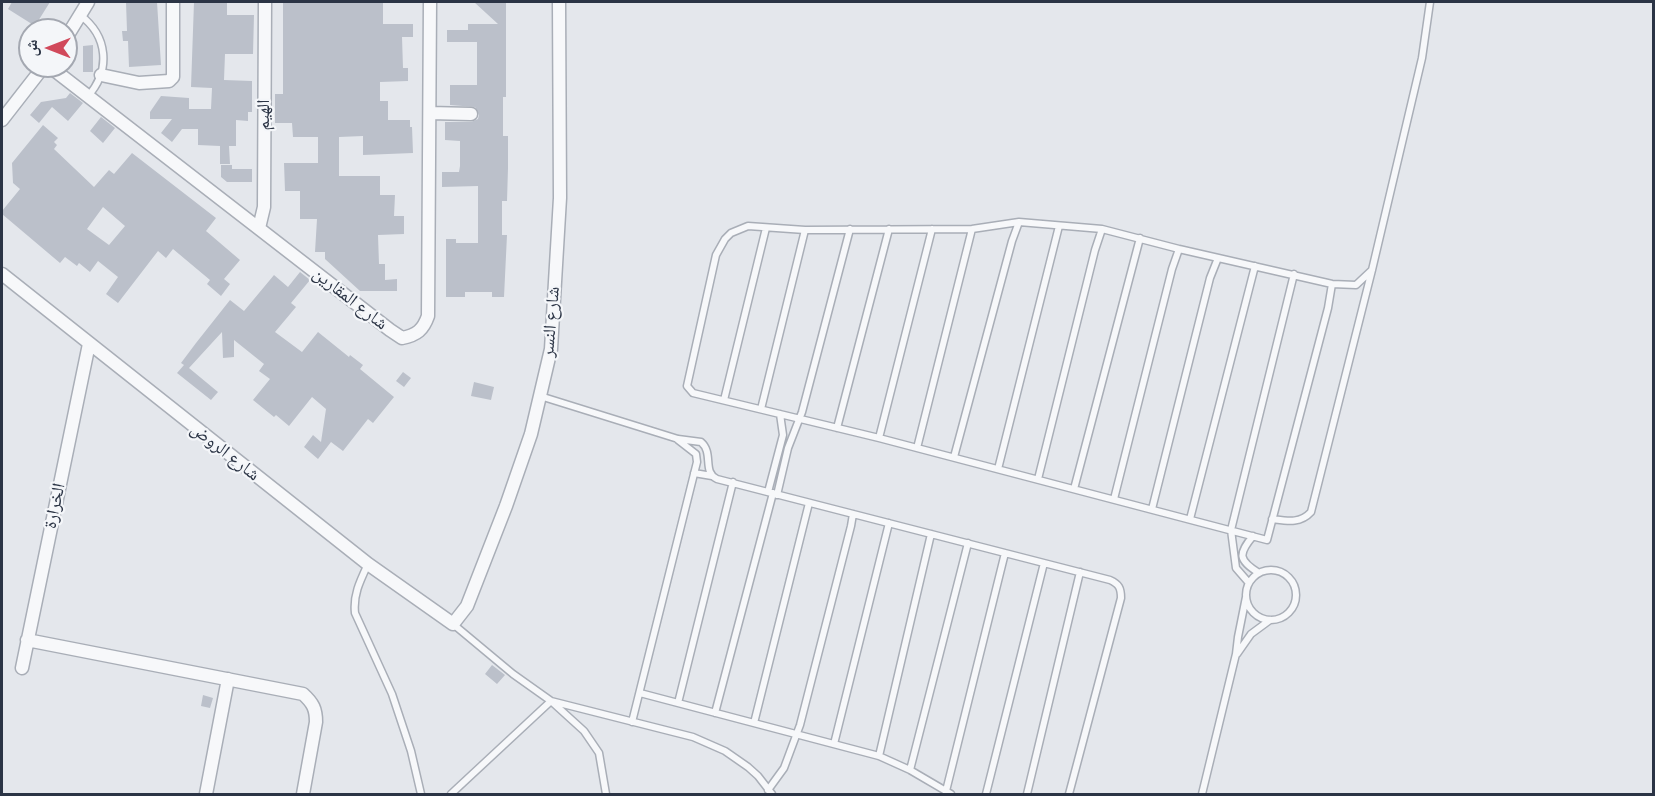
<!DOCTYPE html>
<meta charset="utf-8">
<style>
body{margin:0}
#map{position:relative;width:1655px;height:796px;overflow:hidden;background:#e4e7ec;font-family:"Fira Sans Condensed","Noto Naskh Arabic",sans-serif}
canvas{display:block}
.frame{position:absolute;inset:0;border:3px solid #2b3445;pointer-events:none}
.north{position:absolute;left:18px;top:18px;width:60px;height:60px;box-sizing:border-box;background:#f4f6f9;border:2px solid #a4a8b1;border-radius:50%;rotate:270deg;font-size:16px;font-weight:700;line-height:24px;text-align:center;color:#2b3445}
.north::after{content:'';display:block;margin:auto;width:21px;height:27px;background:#d1495b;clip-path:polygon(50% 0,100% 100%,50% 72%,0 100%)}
</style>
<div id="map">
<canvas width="1655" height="796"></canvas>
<div class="frame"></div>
<div class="north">ش</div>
</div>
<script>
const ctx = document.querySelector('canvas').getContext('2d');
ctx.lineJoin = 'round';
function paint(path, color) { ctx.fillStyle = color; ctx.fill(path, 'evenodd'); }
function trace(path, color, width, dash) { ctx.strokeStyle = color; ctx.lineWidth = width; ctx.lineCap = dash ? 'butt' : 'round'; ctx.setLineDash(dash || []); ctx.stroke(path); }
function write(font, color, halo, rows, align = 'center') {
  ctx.font = font + ' "Fira Sans Condensed","Noto Naskh Arabic",sans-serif'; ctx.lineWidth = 4.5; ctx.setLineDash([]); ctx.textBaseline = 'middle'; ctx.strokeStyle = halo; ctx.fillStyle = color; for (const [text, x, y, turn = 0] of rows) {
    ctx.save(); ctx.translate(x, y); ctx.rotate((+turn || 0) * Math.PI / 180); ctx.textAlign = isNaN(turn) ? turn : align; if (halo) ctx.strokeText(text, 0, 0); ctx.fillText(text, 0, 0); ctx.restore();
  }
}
paint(new Path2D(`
 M 12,2 L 50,2 L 35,26 L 8,9 Z
 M 126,2 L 157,2 L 161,65 L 129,67 L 128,41 L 123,41 L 122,31 L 127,31 Z
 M 194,2 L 227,2 L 227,15 L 254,15 L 253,54 L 225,54 L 224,80 L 252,81 L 252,112 L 248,112 L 248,121 L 236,120 L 236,146 L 229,146 L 230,164 L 220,164 L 220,146 L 198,145 L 198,129 L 182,129 L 172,142 L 161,133 L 172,119 L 150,119 L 150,112 L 161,96 L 189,98 L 189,109 L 211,109 L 212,88 L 191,87 Z
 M 283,2 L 383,2 L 383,24 L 413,24 L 413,37 L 402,37 L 403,68 L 408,68 L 408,81 L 380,82 L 380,101 L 388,101 L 388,120 L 410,120 L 410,127 L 412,127 L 413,153 L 363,155 L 363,136 L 339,137 L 339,176 L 380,176 L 380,195 L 395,195 L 394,216 L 404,216 L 404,234 L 378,235 L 379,264 L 385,264 L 385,280 L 397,279 L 397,291 L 360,291 L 325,259 L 325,252 L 315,252 L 317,219 L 300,219 L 300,191 L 285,191 L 284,163 L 318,163 L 318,137 L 293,137 L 292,123 L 275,123 L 275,94 L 283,94 Z
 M 474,2 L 506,2 L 506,97 L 503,97 L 503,136 L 508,136 L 508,168 L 507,201 L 502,201 L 502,235 L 507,235 L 504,297 L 492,297 L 492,292 L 465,292 L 465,297 L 446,297 L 446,239 L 456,239 L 456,243 L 478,243 L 478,186 L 442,187 L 442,172 L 459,172 L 460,166 L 460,141 L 445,140 L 445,122 L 471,122 L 478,119 L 479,115 L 475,107 L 450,105 L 450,85 L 477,85 L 477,42 L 447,42 L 447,30 L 468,30 L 468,24 L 498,24 Z
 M 93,45 L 93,72 L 83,72 L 83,46 Z
 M 70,93 L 83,103 L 68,121 L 52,107 L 39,123 L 30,115 L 41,102 L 66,98 Z
 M 101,117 L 115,128 L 103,143 L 90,131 Z
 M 43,125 L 58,138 L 54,142 L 57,145 L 54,149 L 94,187 L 109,170 L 114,174 L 132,153 L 216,218 L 206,231 L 240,260 L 224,279 L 230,284 L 221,296 L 207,284 L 210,280 L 173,249 L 166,258 L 158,251 L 118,303 L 106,294 L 118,277 L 98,261 L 90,272 L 79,263 L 77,266 L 65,257 L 60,263 L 2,214 L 2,211 L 20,189 L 13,183 L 12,163 ZM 103,207 L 125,226 L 109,245 L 87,229 Z
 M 221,165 L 232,165 L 232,169 L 252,169 L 252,182 L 227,182 L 221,177 Z
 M 300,272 L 310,280 L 291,303 L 296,307 L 275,332 L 302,352 L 318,332 L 349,357 L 350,355 L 363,365 L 360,369 L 394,397 L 373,423 L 368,419 L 343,451 L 331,442 L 318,459 L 304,447 L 313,435 L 321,442 L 326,409 L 312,397 L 289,426 L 276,415 L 274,417 L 253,400 L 270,379 L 259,371 L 264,364 L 234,340 L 234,357 L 223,358 L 222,332 L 189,368 L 218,392 L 211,400 L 177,373 L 184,365 L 181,363 L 196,343 L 230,300 L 244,311 L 274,275 L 288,287 Z
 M 403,372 L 411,378 L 404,387 L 396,381 Z
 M 474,382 L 494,387 L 491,400 L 471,396 Z
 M 492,665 L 505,675 L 497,684 L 485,674 Z
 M 203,695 L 213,698 L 210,708 L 201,706 Z`), '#bbc0ca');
const service = new Path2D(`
 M 80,15 C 108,36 111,70 88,96
 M 1332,284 L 1328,308 L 1267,540 L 879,438 L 693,393 L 687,386 L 716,255 L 725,239 L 731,233 L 748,226 L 805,230 L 972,229 L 1019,222 L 1102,229 L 1179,249 L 1332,284 L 1356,285 L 1372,270
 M 540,396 L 678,439 L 701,442 C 714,453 702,472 717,479 L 1110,580 C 1119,584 1121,588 1121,598 L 1069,794
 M 724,400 L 766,228
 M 761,409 L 805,230
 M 837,428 L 889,229
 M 879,438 L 932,229
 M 917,448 L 972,229
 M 954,457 L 1012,241 L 1019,222
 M 998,469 L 1059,226
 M 694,473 L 712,476
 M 1038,479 L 1095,250 L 1102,229
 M 1074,489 L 1140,238
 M 768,492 L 783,435 L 780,414
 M 777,495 L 788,448 L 802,412 L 850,229
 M 1114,499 L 1172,269 L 1179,249
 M 1152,509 L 1210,278 L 1218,258
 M 1190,519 L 1255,266
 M 1272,519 C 1287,521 1300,524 1311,512 L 1372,270 L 1422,58 L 1430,2
 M 1253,536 C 1238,554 1238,560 1259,573
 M 368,564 C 360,581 353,595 355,613 L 392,694 L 411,751 L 421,794
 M1246 595a25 25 0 1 1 50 0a25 25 0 1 1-50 0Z
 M 1249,583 L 1236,568 L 1231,530 L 1294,274
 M 453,624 L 513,674 L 551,701 L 584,731 L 599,753 L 606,794
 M 1237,654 L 1251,634 L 1270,620
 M 640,693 L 879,756 L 910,770 L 951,794
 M 678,703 L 733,482
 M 715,713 L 773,493
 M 632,722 L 697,462 L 696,454 L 678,440
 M 754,723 L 809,503
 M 834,744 L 889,523
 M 879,756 L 931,534
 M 910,770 L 968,543
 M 768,790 L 784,768 L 800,725 L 851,526 L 853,514
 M 946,791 L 1005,553
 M 451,794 L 551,701 L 693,737 L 725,751 L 748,767 L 758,776 L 772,794
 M 986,794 L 1044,563
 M 1027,794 L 1080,572
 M 1202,794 L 1236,654 L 1238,637 L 1246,597`);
const minor = new Path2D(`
 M 66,38 L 88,2
 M 49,66 L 390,330 L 402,338 C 417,335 423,330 428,316 L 430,2
 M 101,75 L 139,83 L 169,81 L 173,77 L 173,2
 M 430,113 L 471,114
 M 2,120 L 44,66
 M 259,228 L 264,207 L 265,2
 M 2,274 L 368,564 L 453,624 L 467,606 L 506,506 L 531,434 L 551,349 L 560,198 L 559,2
 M 27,640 L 303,694 C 313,703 316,709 316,722 L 303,794
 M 22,668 L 89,344
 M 206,794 L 228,679`);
trace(service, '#a9aeb7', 9);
trace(minor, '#a9aeb7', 15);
trace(service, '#f7f8fa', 6);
trace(minor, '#f7f8fa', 12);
write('18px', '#2b3445', '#f4f6f9', [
 ["الهيم",264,115,-90],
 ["شارع المقارين",350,299,38],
 ["شارع النسر",551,322,-85],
 ["شارع الروض",225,452,38],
 ["الخرارة",55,506,-78]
]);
</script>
